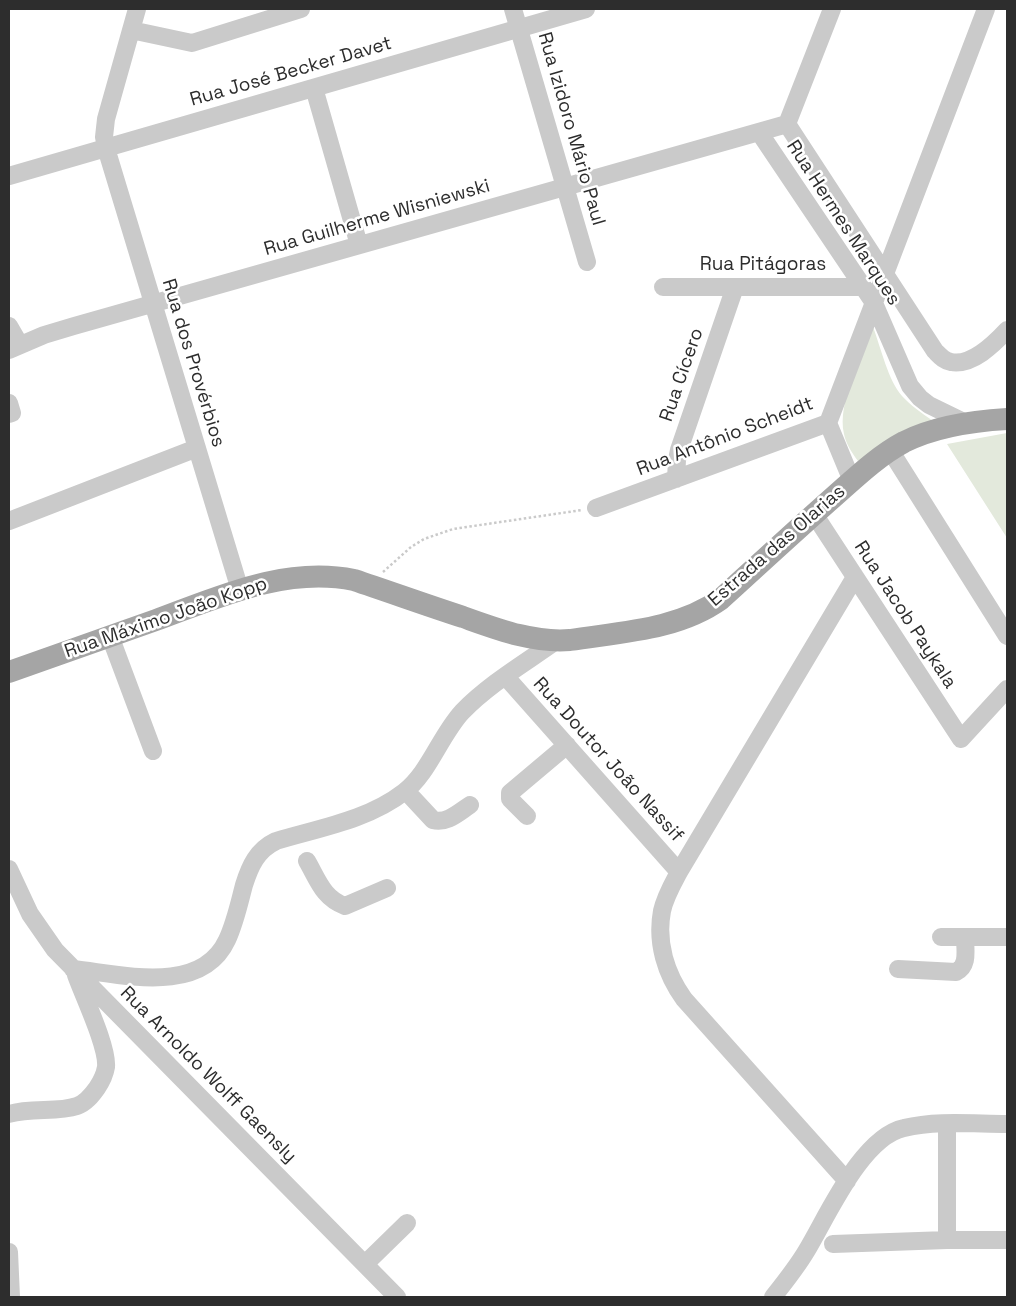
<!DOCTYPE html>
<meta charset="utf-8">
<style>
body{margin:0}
#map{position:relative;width:1016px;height:1306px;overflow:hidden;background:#fff;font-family:"Space Grotesk",sans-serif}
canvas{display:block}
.frame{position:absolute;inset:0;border:10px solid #2d2d2d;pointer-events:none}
</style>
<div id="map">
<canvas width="1016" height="1306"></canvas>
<div class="frame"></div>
</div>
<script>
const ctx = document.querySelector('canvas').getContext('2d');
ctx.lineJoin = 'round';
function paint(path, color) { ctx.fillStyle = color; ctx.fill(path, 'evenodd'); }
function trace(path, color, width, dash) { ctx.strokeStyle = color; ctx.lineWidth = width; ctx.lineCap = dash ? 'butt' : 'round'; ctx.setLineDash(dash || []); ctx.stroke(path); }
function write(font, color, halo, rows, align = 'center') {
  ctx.font = font + ' "Space Grotesk",sans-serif'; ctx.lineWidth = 5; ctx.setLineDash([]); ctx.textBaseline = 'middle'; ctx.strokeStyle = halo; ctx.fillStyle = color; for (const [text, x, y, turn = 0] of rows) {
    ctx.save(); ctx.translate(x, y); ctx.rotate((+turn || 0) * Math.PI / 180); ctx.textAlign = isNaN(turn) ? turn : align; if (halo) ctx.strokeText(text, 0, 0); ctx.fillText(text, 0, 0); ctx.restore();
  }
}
paint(new Path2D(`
 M 873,327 C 881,348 888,380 902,396 C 911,406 922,413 933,421 L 858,461 C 852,453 846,444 844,434 C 837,403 861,357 873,327 Z
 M 1007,433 L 1007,538 L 947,444 Z`), '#e3e9dc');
trace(new Path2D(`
 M 383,572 L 411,547 L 424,539 L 453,529 L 582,510`), '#cacaca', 2.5, [2.5, 2.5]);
trace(new Path2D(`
 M 137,9 L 106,119 L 104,137 L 106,148 L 240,590
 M 513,9 L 587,262
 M 131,30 L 192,43 L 301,9
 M 314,88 L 359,245
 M 787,124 L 935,351 C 940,356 944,361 951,362 C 972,366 994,344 1007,330
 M 759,132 L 874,303 L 910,386 L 920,398 L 929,405 L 966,423
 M 9,176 L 586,9
 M 663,287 L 863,287
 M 9,326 L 20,345
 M 9,350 L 44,335 L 74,326 L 787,124 L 832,9
 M 9,403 L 12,413 L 9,414
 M 828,423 L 852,481
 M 890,450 L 1007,636
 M 676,479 L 677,460 L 679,450 L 735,287
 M 596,508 L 828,423 L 986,9
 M 814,514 L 961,739 L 1007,689
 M 9,521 L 197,448
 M 110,636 L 153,751
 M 506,677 L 679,872
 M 406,791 L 433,820 C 447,824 459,812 470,805
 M 527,816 L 510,799 L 510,793 L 567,745
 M 307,861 C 318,880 323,898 345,906 L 387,888
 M 9,869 L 30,914 L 55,950 L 397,1297
 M 941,937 L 1007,937
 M 73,969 C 121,974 201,996 227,940 C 235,923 239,904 244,885 C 250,866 257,850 276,841 C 319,828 368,820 404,792 C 429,773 440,736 462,712 C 489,684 525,663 556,641
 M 898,969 L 956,972 C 969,966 965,950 965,937
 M 9,1114 C 32,1107 57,1113 77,1106 C 86,1103 92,1095 97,1088 C 101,1082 105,1073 106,1067 C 108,1047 83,995 76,975
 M 947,1124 L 947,1240
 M 847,1181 L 684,999 C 666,974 656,943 662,911 C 665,897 672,885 679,872 L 855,577
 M 833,1244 L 947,1240 L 1007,1240
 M 9,1252 L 11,1297
 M 365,1264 L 407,1223
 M 773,1297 C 785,1282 797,1267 807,1250 C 828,1215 862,1137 904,1128 C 937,1120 974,1124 1007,1124`), '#cacaca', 18);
trace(new Path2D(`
 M 9,672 C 58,655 107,637 156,620 C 219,597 285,566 354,580 C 390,592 426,605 463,617 C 497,629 533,643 570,640 C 621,632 678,630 721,599 C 757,566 793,533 829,501 C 852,481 876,457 904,442 C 936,426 972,421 1007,419`), '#a5a5a5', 22);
write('19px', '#2d2d2d', '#fff', [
 ["Rua José Becker Davet",291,72,-16],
 ["Rua Izidoro Mário Paul",571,129,74],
 ["Rua Guilherme Wisniewski",377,218,-16],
 ["Rua Hermes Marques",843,223,57],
 ["Rua Pitágoras",763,265],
 ["Rua dos Provérbios",193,363,73],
 ["Rua Cícero",682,375,-71],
 ["Rua Antônio Scheidt",725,437,-21],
 ["Estrada das Olarias",777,546,-41],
 ["Rua Jacob Paykala",905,615,57],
 ["Rua Máximo João Kopp",166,618,-19],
 ["Rua Doutor João Nassif",608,760,48],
 ["Rua Arnoldo Wolff Gaensly",208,1075,45]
]);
</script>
